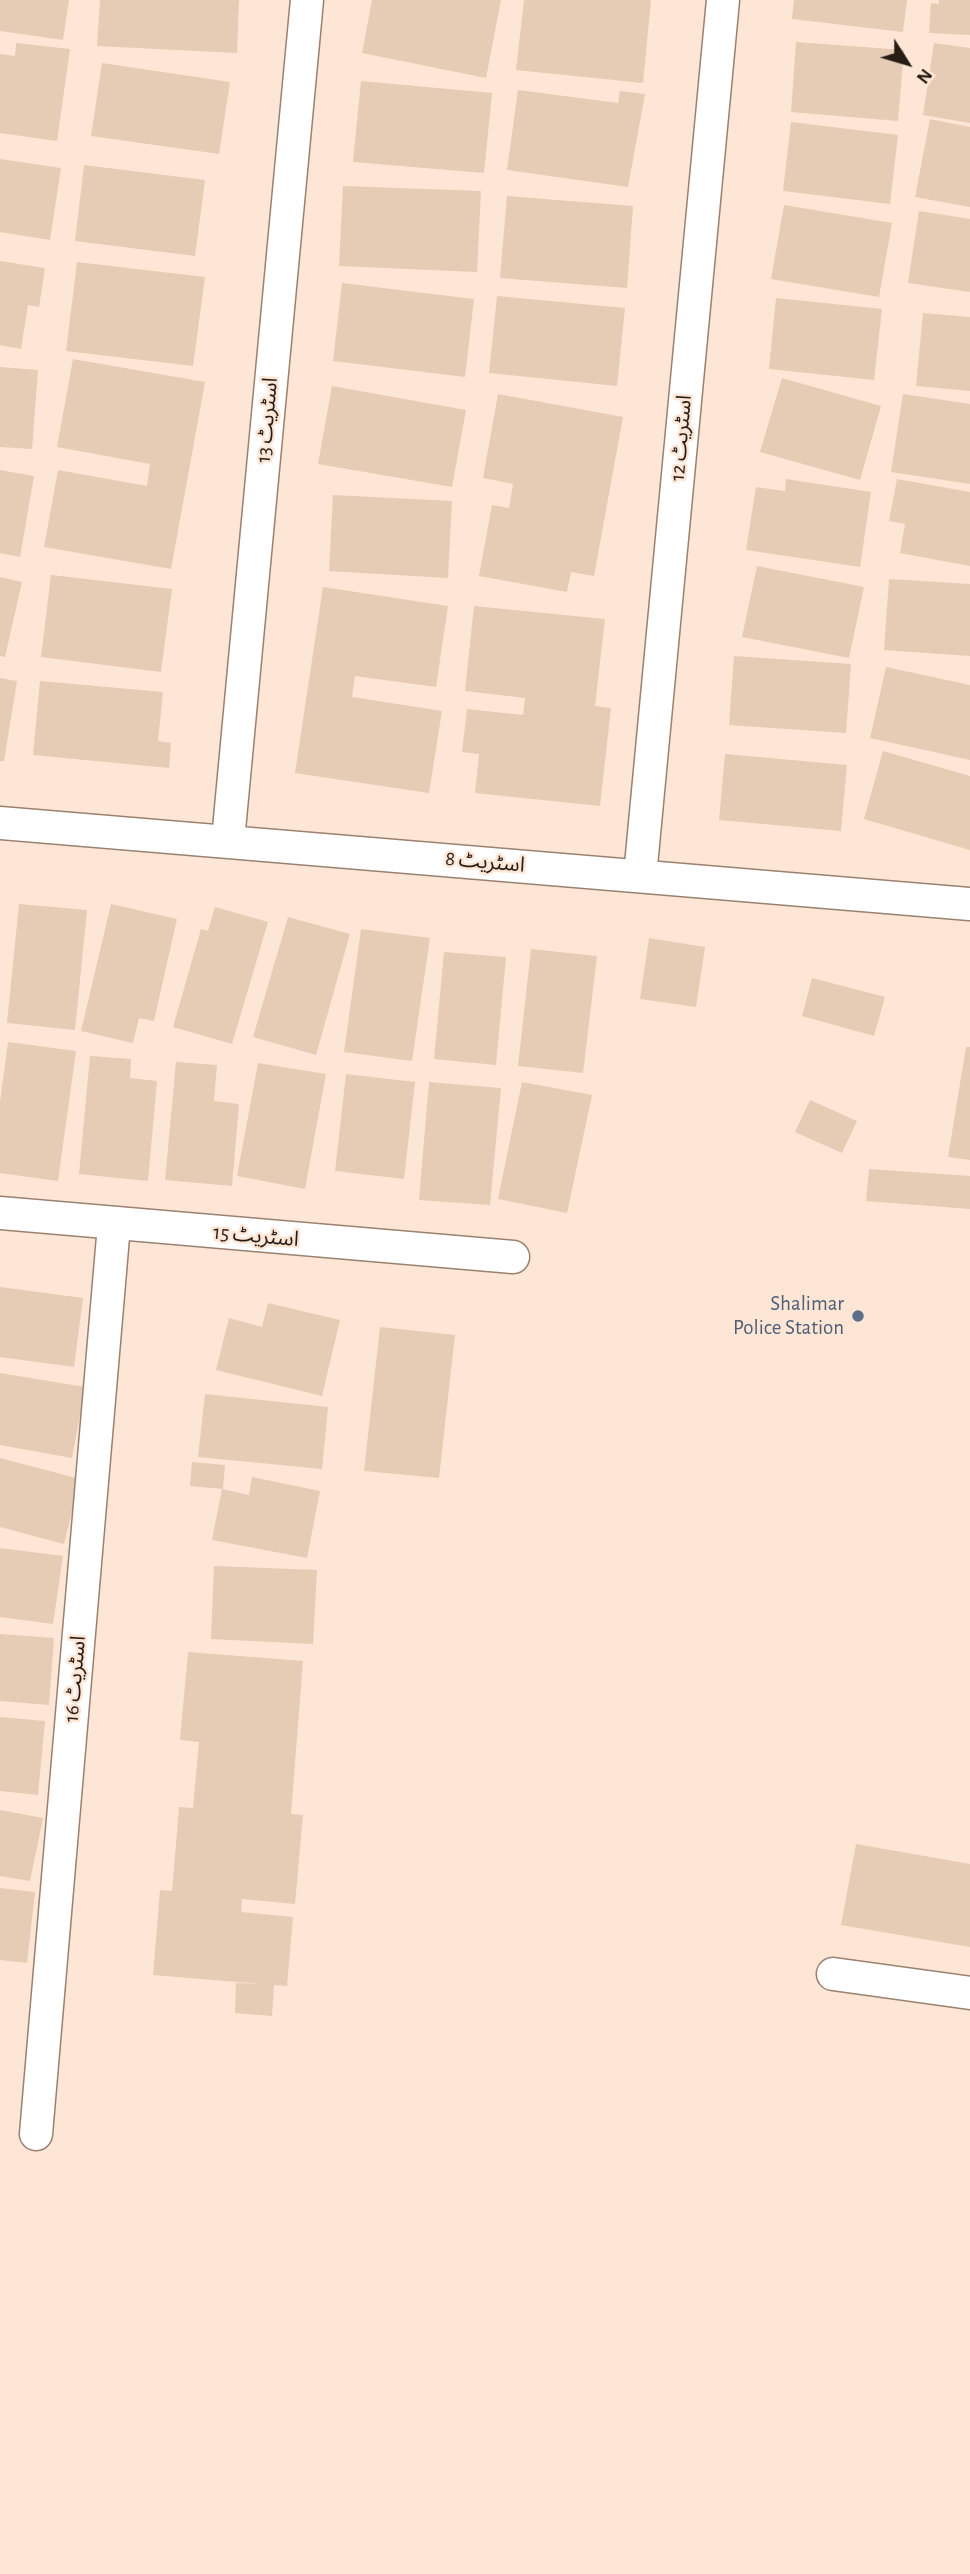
<!DOCTYPE html>
<meta charset="utf-8">
<style>
body{margin:0}
#map{position:relative;width:970px;height:2574px;overflow:hidden;background:#fee6d6;font-family:"Alegreya Sans",sans-serif}
canvas{display:block}
.north{position:absolute;left:872px;top:28px;width:70px;height:70px;-webkit-text-stroke:5px #fee6d6;paint-order:stroke;rotate:127deg;font-size:19px;font-weight:700;line-height:28px;text-align:center;color:#271d15}
.north::after{content:'';display:block;margin:auto;width:24px;height:32px;background:#271d15;clip-path:polygon(50% 0,100% 100%,50% 72%,0 100%)}
</style>
<div id="map">
<canvas width="970" height="2574"></canvas>
<div class="north">N</div>
</div>
<script>
const ctx = document.querySelector('canvas').getContext('2d');
ctx.lineJoin = 'round';
function paint(path, color) { ctx.fillStyle = color; ctx.fill(path, 'evenodd'); }
function trace(path, color, width, dash) { ctx.strokeStyle = color; ctx.lineWidth = width; ctx.lineCap = dash ? 'butt' : 'round'; ctx.setLineDash(dash || []); ctx.stroke(path); }
function write(font, color, halo, rows, align = 'center') {
  ctx.font = font + ' "Alegreya Sans","Noto Sans Arabic",sans-serif'; ctx.lineWidth = 5; ctx.setLineDash([]); ctx.textBaseline = 'middle'; ctx.strokeStyle = halo; ctx.fillStyle = color; for (const [text, x, y, turn = 0] of rows) {
    ctx.save(); ctx.translate(x, y); ctx.rotate((+turn || 0) * Math.PI / 180); ctx.textAlign = isNaN(turn) ? turn : align; if (halo) ctx.strokeText(text, 0, 0); ctx.fillText(text, 0, 0); ctx.restore();
  }
}
paint(new Path2D(`
 M 0,0 L 69,0 L 63,40 L 0,31 Z
 M 100,0 L 239,0 L 237,53 L 97,46 Z
 M 372,0 L 501,0 L 486,78 L 362,53 Z
 M 524,0 L 651,0 L 643,83 L 516,70 Z
 M 794,0 L 907,0 L 903,32 L 792,19 Z
 M 939,0 L 970,0 L 970,35 L 929,33 L 931,3 L 939,4 Z
 M 796,42 L 904,50 L 898,121 L 791,112 Z
 M 16,43 L 70,49 L 57,141 L 0,133 L 0,54 L 15,56 Z
 M 934,43 L 970,48 L 970,123 L 923,115 Z
 M 102,63 L 230,82 L 219,154 L 91,136 Z
 M 361,81 L 492,93 L 484,173 L 353,162 Z
 M 518,90 L 618,103 L 620,91 L 645,94 L 628,187 L 507,170 Z
 M 930,119 L 970,127 L 970,207 L 915,197 Z
 M 791,122 L 898,135 L 890,204 L 783,191 Z
 M 0,159 L 61,168 L 50,240 L 0,232 Z
 M 84,165 L 205,180 L 195,256 L 75,241 Z
 M 343,186 L 481,191 L 477,272 L 339,266 Z
 M 507,196 L 633,206 L 627,288 L 500,278 Z
 M 784,205 L 892,223 L 879,297 L 771,279 Z
 M 919,211 L 970,219 L 970,292 L 908,283 Z
 M 0,261 L 45,268 L 39,307 L 28,305 L 21,349 L 0,345 Z
 M 77,262 L 205,277 L 193,366 L 66,351 Z
 M 342,283 L 474,299 L 465,377 L 333,361 Z
 M 497,296 L 625,308 L 617,386 L 489,373 Z
 M 776,298 L 882,309 L 874,380 L 769,369 Z
 M 923,313 L 970,317 L 970,391 L 916,386 Z
 M 73,359 L 205,382 L 171,569 L 44,547 L 58,470 L 147,486 L 150,464 L 57,447 Z
 M 0,367 L 38,370 L 32,449 L 0,447 Z
 M 782,378 L 881,406 L 860,480 L 760,452 Z
 M 332,386 L 466,410 L 452,487 L 318,464 Z
 M 498,394 L 623,417 L 594,576 L 571,572 L 567,592 L 479,576 L 492,505 L 509,508 L 513,484 L 483,478 Z
 M 903,394 L 970,404 L 970,484 L 891,472 Z
 M 0,470 L 34,476 L 20,557 L 0,553 Z
 M 786,479 L 871,492 L 860,567 L 746,550 L 756,487 L 785,491 Z
 M 897,479 L 970,492 L 970,566 L 900,553 L 905,524 L 889,521 Z
 M 333,495 L 452,501 L 448,578 L 329,571 Z
 M 757,566 L 864,587 L 849,658 L 742,637 Z
 M 51,575 L 172,589 L 161,672 L 41,657 Z
 M 0,577 L 22,582 L 5,657 L 0,656 Z
 M 889,579 L 970,584 L 970,656 L 884,650 Z
 M 323,587 L 448,606 L 436,687 L 355,676 L 352,697 L 442,711 L 429,793 L 295,773 Z
 M 474,606 L 605,619 L 595,706 L 611,708 L 600,806 L 475,793 L 479,754 L 462,752 L 467,709 L 523,715 L 525,698 L 465,691 Z
 M 734,656 L 851,664 L 846,733 L 729,725 Z
 M 886,667 L 970,685 L 970,760 L 870,738 Z
 M 0,678 L 17,681 L 4,761 L 0,761 Z
 M 40,681 L 163,692 L 158,741 L 171,743 L 169,768 L 33,755 Z
 M 883,751 L 970,776 L 970,850 L 864,819 Z
 M 725,754 L 847,765 L 841,831 L 719,820 Z
 M 19,904 L 87,910 L 75,1030 L 7,1023 Z
 M 111,904 L 177,919 L 154,1021 L 139,1018 L 133,1043 L 81,1031 Z
 M 215,907 L 268,922 L 232,1044 L 173,1027 L 201,929 L 208,931 Z
 M 288,917 L 350,934 L 316,1055 L 253,1037 Z
 M 361,929 L 430,938 L 412,1061 L 344,1052 Z
 M 649,938 L 705,947 L 696,1007 L 640,999 Z
 M 531,949 L 597,956 L 583,1073 L 518,1066 Z
 M 444,952 L 506,957 L 496,1065 L 434,1059 Z
 M 812,978 L 885,997 L 874,1036 L 802,1016 Z
 M 8,1042 L 76,1051 L 58,1181 L 0,1173 L 0,1102 Z
 M 966,1047 L 970,1047 L 970,1160 L 948,1157 Z
 M 90,1056 L 131,1059 L 130,1078 L 157,1081 L 148,1181 L 79,1174 Z
 M 176,1062 L 217,1065 L 214,1101 L 239,1104 L 232,1186 L 165,1180 Z
 M 258,1063 L 326,1074 L 305,1189 L 237,1176 Z
 M 346,1074 L 415,1082 L 404,1179 L 335,1171 Z
 M 429,1082 L 501,1088 L 490,1205 L 419,1200 Z
 M 522,1082 L 592,1095 L 567,1213 L 498,1199 Z
 M 810,1100 L 857,1121 L 842,1153 L 795,1132 Z
 M 869,1169 L 970,1176 L 970,1209 L 866,1201 Z
 M 0,1287 L 83,1298 L 74,1367 L 0,1357 Z
 M 268,1303 L 340,1320 L 322,1396 L 216,1370 L 229,1318 L 262,1327 Z
 M 380,1327 L 455,1335 L 439,1478 L 364,1471 Z
 M 0,1373 L 85,1387 L 72,1458 L 0,1445 Z
 M 205,1394 L 328,1407 L 322,1469 L 198,1457 Z
 M 0,1458 L 80,1479 L 64,1544 L 0,1527 Z
 M 192,1462 L 225,1465 L 223,1489 L 190,1486 Z
 M 252,1477 L 320,1491 L 307,1558 L 212,1540 L 222,1489 L 249,1495 Z
 M 0,1548 L 63,1556 L 53,1624 L 0,1617 Z
 M 214,1566 L 317,1570 L 313,1644 L 211,1639 Z
 M 0,1634 L 54,1638 L 49,1705 L 0,1701 Z
 M 188,1652 L 303,1661 L 291,1814 L 303,1815 L 295,1904 L 242,1899 L 241,1912 L 293,1917 L 287,1986 L 274,1985 L 272,2016 L 235,2013 L 236,1983 L 262,1984 L 153,1975 L 160,1890 L 172,1891 L 179,1807 L 193,1808 L 199,1742 L 180,1740 Z
 M 0,1717 L 45,1721 L 38,1795 L 0,1791 Z
 M 0,1810 L 43,1818 L 30,1881 L 0,1876 Z
 M 856,1844 L 970,1864 L 970,1947 L 841,1925 Z
 M 0,1888 L 35,1892 L 27,1963 L 0,1960 Z`), '#e6cbb5');
const street = new Path2D(`
 M 0,823 L 970,904
 M 228,840 L 307,0
 M 640,876 L 723,0
 M 0,1213 L 513,1257
 M 833,1974 L 970,1993
 M 36,2134 L 114,1225`);
trace(street, '#9b816f', 35);
trace(street, '#fff', 32);
for (const [x, y, r, color] of [
 [858,1316,7,"#5c6f8a"]
]) { const dot = new Path2D(); dot.arc(x, y, r, 0, 2 * Math.PI); ctx.fillStyle = color; ctx.fill(dot); trace(dot, '#fee6d6', 2.5); }
write('21px', '#271d15', '#fee6d6', [
 ["اسٹریٹ 13",267,420,-85],
 ["اسٹریٹ 12",681,438,-85],
 ["اسٹریٹ 8",485,862,5],
 ["اسٹریٹ 15",256,1236,5],
 ["اسٹریٹ 16",75,1679,-85]
]);
write('21px', '#4e5e75', '#fee6d6', [
 ["Shalimar",844,1304],
 ["Police Station",844,1328]
], 'right');
</script>
